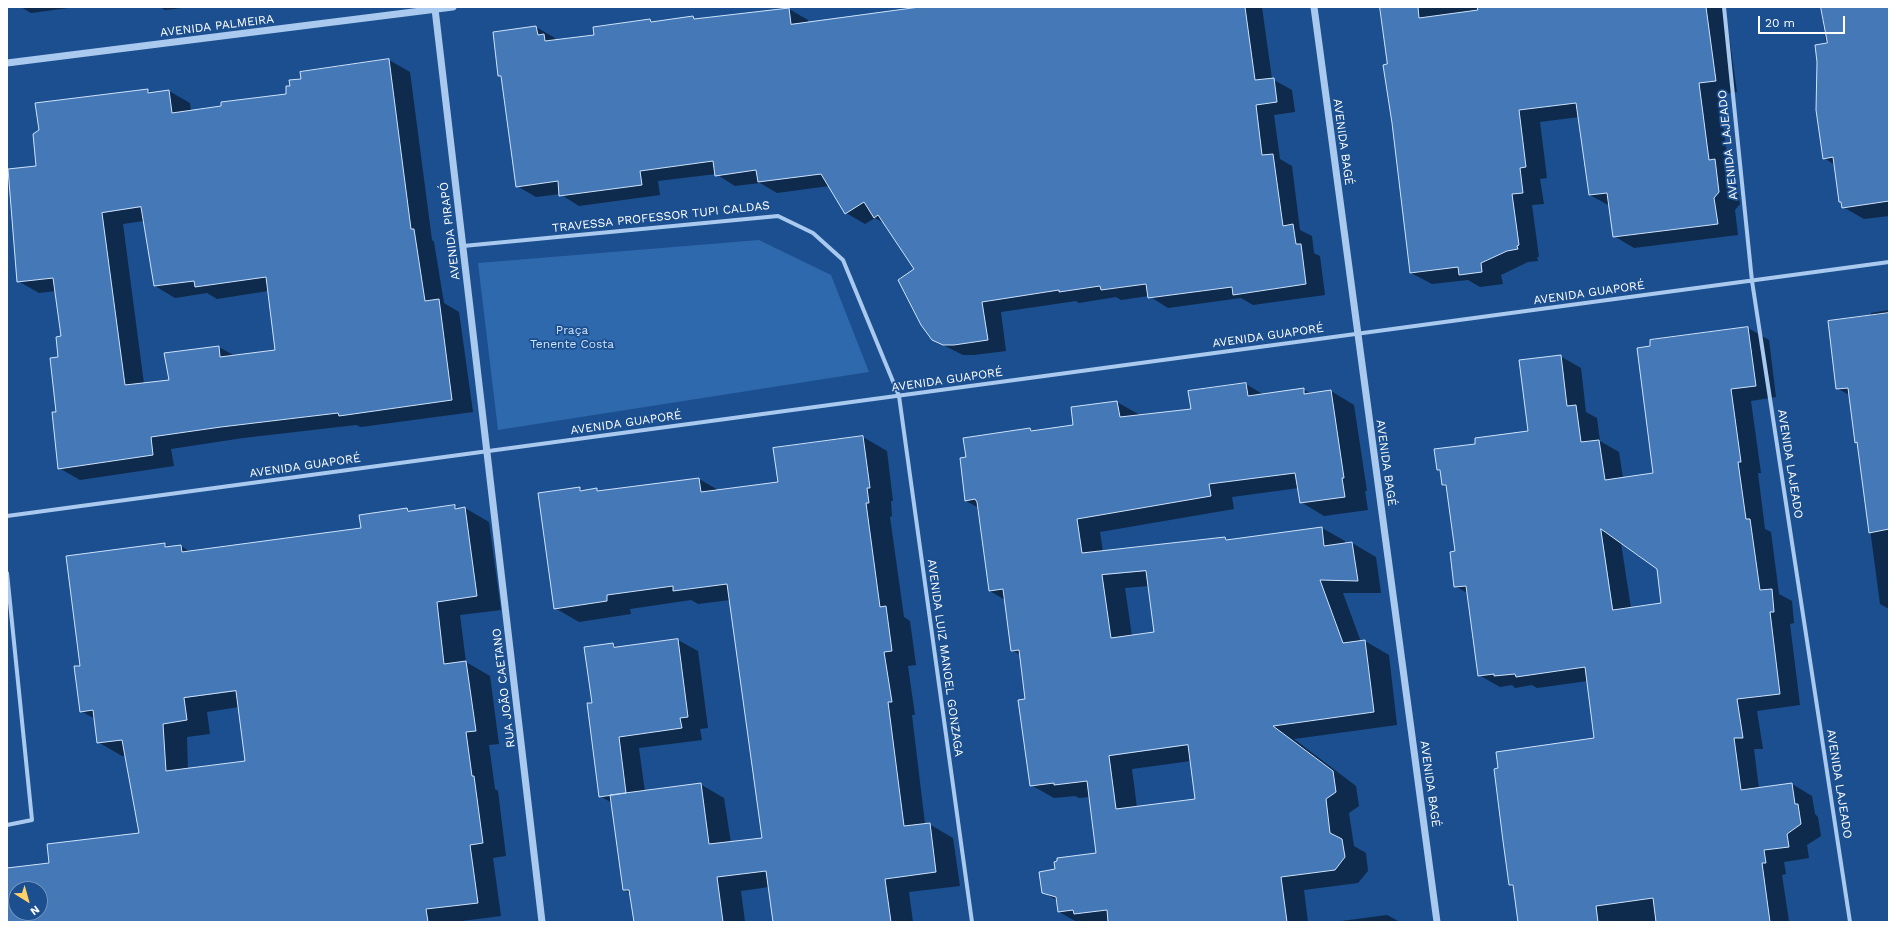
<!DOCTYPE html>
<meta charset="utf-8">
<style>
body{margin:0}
#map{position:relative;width:1896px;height:929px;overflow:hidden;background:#1b4f8f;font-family:"Work Sans",sans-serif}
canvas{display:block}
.frame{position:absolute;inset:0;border:8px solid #fff;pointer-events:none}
.north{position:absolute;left:8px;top:881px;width:40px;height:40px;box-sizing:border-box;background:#1b4f8f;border:1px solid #7695bc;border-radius:50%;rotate:143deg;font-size:11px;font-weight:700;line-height:16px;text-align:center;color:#fff}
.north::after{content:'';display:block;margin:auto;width:14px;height:18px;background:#ffd166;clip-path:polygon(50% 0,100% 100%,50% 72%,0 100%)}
.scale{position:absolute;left:1758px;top:16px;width:87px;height:18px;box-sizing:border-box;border:2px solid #fff;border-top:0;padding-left:5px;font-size:12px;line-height:14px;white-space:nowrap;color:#fff;-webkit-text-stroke:3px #1b4f8f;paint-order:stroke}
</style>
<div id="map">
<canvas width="1896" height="929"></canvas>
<div class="frame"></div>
<div class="north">N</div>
<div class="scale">20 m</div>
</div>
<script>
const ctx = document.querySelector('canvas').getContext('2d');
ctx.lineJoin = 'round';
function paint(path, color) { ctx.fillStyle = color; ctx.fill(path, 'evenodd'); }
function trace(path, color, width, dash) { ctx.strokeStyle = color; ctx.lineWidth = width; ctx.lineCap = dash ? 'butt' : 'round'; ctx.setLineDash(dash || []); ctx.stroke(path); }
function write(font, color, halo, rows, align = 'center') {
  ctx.font = font + ' "Work Sans",sans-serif'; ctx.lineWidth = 3.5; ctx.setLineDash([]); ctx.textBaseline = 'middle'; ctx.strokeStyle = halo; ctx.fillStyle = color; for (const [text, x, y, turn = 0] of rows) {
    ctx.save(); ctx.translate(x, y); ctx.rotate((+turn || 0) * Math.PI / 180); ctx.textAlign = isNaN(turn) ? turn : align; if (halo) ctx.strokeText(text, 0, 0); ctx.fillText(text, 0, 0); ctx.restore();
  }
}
paint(new Path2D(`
 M 759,240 L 831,275 L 869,372 L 498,430 L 478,263 Z`), '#2e69ad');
paint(new Path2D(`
 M 21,7 L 76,7 L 31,13 Z
 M 160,7 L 190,7 L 165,10 Z
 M 928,7 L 1262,7 L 1272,79 L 1292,90 L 1295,112 L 1274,115 L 1280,159 L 1292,166 L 1300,230 L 1312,236 L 1314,253 L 1320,256 L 1325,295 L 1253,305 L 1241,298 L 1168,308 L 1149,296 L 1121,300 L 1116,297 L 1079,303 L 1076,301 L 1001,312 L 1006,351 L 974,355 L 963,355 L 933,340 L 915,270 L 884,223 L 875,218 L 865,224 L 846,213 L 829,186 L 777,193 L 760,183 L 735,186 L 716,174 L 658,181 L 660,195 L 579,206 L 560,194 L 536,197 L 517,186 L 503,78 L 499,76 L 536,27 L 555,38 L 555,41 L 596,36 L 650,20 L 655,23 L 789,9 L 808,20 L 808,23 Z
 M 1381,7 L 1725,7 L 1737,92 L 1719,95 L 1729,169 L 1735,172 L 1740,204 L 1735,210 L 1738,235 L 1634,248 L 1614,236 L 1610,206 L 1590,195 L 1579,117 L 1540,122 L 1547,178 L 1540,179 L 1544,204 L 1532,205 L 1539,257 L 1537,257 L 1538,261 L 1528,262 L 1501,275 L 1503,284 L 1480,287 L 1468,280 L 1432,284 L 1411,273 L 1389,65 Z
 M 1821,7 L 1889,7 L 1889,216 L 1864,219 L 1843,207 L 1835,165 L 1824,158 L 1826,44 Z
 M 389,60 L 410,72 L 432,240 L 434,242 L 444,303 L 459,312 L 473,412 L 361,427 L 356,425 L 243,438 L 171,449 L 174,466 L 80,480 L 59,468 L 57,413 L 59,358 L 62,337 L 56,291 L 39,293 L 18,281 L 37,167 L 147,90 L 153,93 L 169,91 L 190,103 L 191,111 L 288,95 L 291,86 L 302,79 ZM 144,221 L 155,286 L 175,298 L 207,293 L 217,299 L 268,291 L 276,350 L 235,356 L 219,347 L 170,381 L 144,384 L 123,224 Z
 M 1889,309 L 1889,384 L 1856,399 L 1837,388 L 1871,316 L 1871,313 L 1889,310 Z
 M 1748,328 L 1769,340 L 1776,397 L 1751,401 L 1761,473 L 1758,473 L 1765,529 L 1771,532 L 1779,594 L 1792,601 L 1794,623 L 1790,624 L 1800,705 L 1757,711 L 1763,749 L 1754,749 L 1759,789 L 1792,784 L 1812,796 L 1815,814 L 1818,817 L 1821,836 L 1807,845 L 1809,858 L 1784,862 L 1786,874 L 1782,875 L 1789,921 L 1790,922 L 1519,922 L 1514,888 L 1510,885 L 1596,739 L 1588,681 L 1537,688 L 1532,685 L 1515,688 L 1512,685 L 1500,687 L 1479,675 L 1469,594 L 1455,586 L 1456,552 L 1448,488 L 1442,485 L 1441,472 L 1437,470 L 1477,445 L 1529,432 L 1560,356 L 1581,368 L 1586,412 L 1597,418 L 1600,441 L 1619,452 L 1623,478 L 1654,474 L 1651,341 ZM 1621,543 L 1658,569 L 1662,604 L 1631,608 Z
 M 1246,384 L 1264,395 L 1303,389 L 1311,394 L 1331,391 L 1354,405 L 1367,491 L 1365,491 L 1368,510 L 1324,516 L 1301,502 L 1299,488 L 1232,497 L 1234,509 L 1100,532 L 1103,552 L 1225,538 L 1230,541 L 1322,528 L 1345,541 L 1345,544 L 1352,543 L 1376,557 L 1381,593 L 1343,593 L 1361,642 L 1365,641 L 1389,655 L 1397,725 L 1294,739 L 1356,786 L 1359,806 L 1349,813 L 1354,846 L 1366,853 L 1368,871 L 1358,883 L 1304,890 L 1308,922 L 1077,922 L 1059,912 L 1058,901 L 1043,892 L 1056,870 L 1097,854 L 1090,797 L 1079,798 L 1075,796 L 1054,798 L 1031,785 L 1027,700 L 1020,655 L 1012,650 L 1005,600 L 990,591 L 977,507 L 966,501 L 967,458 L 1030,429 L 1034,431 L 1075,426 L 1117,402 L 1140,415 L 1192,409 ZM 1149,586 L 1155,632 L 1132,636 L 1125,588 ZM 1191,761 L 1197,800 L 1137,808 L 1132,769 Z
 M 863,437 L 887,451 L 893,501 L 891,501 L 892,516 L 890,517 L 904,617 L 910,621 L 916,665 L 908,666 L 915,715 L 912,715 L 925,824 L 929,824 L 953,838 L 960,886 L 909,892 L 913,922 L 774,922 L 769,887 L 741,891 L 745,922 L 635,922 L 631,894 L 624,890 L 612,803 L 600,796 L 593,704 L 613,644 L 619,648 L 678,640 L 698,651 L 708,728 L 700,729 L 702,740 L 639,748 L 645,792 L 700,784 L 724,798 L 731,843 L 763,839 L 730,600 L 698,604 L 691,600 L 630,609 L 631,614 L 579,622 L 555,608 L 579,488 L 585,491 L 597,489 L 601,492 L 699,479 L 720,491 L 779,483 Z
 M 1889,442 L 1889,609 L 1880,604 L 1859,446 Z
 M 455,506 L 459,509 L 465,508 L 489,522 L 501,610 L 460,615 L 466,662 L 490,676 L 499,744 L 489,745 L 495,789 L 498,791 L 506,856 L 493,858 L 501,916 L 454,922 L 7,922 L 7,869 L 51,864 L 140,834 L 126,756 L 122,756 L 98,742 L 95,719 L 81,711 L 81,667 L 165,544 L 171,548 L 181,546 L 190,552 L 362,529 L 407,509 L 412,512 ZM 239,707 L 246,762 L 188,770 L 187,737 L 210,734 L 207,712 ZM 16,889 L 40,889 L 40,913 L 16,913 Z
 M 1387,915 L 1400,922 L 1334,922 Z`), '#0007');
const building = new Path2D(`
 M 920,7 L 1245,7 L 1255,80 L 1274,78 L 1277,102 L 1256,105 L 1262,155 L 1273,154 L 1283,226 L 1293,224 L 1296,244 L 1301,244 L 1306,284 L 1233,295 L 1232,287 L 1148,298 L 1146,284 L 1101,290 L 1100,286 L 1059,292 L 1059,290 L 982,302 L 988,340 L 954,345 L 943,345 L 932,340 L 921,325 L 898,280 L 914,269 L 878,215 L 874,218 L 864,202 L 845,214 L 821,174 L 758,182 L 756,170 L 715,176 L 713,161 L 640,171 L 642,185 L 559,196 L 558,181 L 516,187 L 501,76 L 498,76 L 493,32 L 536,26 L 538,35 L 544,34 L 545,41 L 594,35 L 593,27 L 650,19 L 651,22 L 693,16 L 694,19 L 789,8 L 791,24 Z
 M 1380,7 L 1418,7 L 1419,18 L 1478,10 L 1477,7 L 1706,7 L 1716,81 L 1699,83 L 1709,160 L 1715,159 L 1719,192 L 1714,198 L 1718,224 L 1613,237 L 1607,193 L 1589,195 L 1576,103 L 1519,110 L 1526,167 L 1520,168 L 1523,193 L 1512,194 L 1519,245 L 1517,246 L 1518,249 L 1507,251 L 1481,263 L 1482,272 L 1459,275 L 1458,267 L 1410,273 L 1392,123 L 1383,65 L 1387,64 Z
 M 1821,7 L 1889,7 L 1889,201 L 1842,208 L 1841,202 L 1839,202 L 1833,157 L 1823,159 L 1816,110 L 1817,62 L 1815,45 L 1827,43 Z
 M 389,59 L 411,229 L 414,229 L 425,301 L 439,299 L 452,400 L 339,416 L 338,413 L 221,427 L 151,437 L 153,455 L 58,469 L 52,412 L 56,412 L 50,358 L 58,357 L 56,337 L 61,336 L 53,278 L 17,282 L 8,169 L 36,166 L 33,134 L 39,130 L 35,103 L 148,89 L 148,93 L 169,90 L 172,113 L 221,106 L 221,102 L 286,94 L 286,86 L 290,86 L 289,80 L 301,79 L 300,72 ZM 141,207 L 154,286 L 194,281 L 195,287 L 266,277 L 275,350 L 220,357 L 219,346 L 164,353 L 169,380 L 125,385 L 102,213 Z
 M 1889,313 L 1889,529 L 1869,533 L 1857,442 L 1855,443 L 1848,388 L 1836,389 L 1828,321 Z
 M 1748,327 L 1756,386 L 1731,389 L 1741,462 L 1738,462 L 1746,519 L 1750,519 L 1760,590 L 1772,589 L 1774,612 L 1770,612 L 1780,694 L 1737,699 L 1743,738 L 1734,738 L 1741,790 L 1792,783 L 1795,804 L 1798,804 L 1801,824 L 1787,834 L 1789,847 L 1764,850 L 1766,863 L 1762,863 L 1770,922 L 1656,922 L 1653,898 L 1596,906 L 1598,922 L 1518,922 L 1513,885 L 1509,885 L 1503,841 L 1494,769 L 1498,768 L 1496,752 L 1594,738 L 1585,667 L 1516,677 L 1515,674 L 1494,676 L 1494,674 L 1478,676 L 1466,586 L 1454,587 L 1450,552 L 1455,551 L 1446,485 L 1442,485 L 1440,470 L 1437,470 L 1434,449 L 1475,444 L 1475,438 L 1528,431 L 1519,360 L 1561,355 L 1567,406 L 1576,405 L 1581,442 L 1599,440 L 1605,480 L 1653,473 L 1637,348 L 1650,346 L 1650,340 ZM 1601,529 L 1657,569 L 1661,603 L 1613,610 Z
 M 1246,383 L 1248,396 L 1304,388 L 1304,394 L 1331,390 L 1344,478 L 1342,478 L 1345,497 L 1300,503 L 1295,473 L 1209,484 L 1211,496 L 1077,519 L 1082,553 L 1225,537 L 1226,540 L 1322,527 L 1324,546 L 1352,542 L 1358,581 L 1320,580 L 1343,643 L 1365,640 L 1374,712 L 1273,726 L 1333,771 L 1336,792 L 1326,799 L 1330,833 L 1342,839 L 1345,857 L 1335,870 L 1281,877 L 1287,922 L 1108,922 L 1107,910 L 1074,914 L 1073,910 L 1058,912 L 1056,897 L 1042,893 L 1039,872 L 1055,869 L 1054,862 L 1057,861 L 1057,858 L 1096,853 L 1087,781 L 1054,785 L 1054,783 L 1030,786 L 1018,700 L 1025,699 L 1019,650 L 1011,651 L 1003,589 L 989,591 L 977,502 L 975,499 L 965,501 L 960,458 L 966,457 L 963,438 L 1030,428 L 1031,431 L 1073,425 L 1071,407 L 1117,401 L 1120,417 L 1191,409 L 1188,391 ZM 1146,571 L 1154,632 L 1111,638 L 1102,575 ZM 1188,745 L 1195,799 L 1116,809 L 1109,756 Z
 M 863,436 L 870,488 L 867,488 L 869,503 L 866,503 L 880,607 L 886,606 L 892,651 L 884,652 L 892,702 L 888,702 L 904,826 L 930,823 L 936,872 L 885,879 L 891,922 L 773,922 L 766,871 L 717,877 L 723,922 L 634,922 L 629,890 L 623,890 L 610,795 L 701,783 L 709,844 L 762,838 L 727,584 L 673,591 L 673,586 L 607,595 L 607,601 L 554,609 L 538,493 L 580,487 L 580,491 L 597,488 L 597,491 L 699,478 L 701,492 L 778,482 L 773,448 Z
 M 455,505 L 455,509 L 465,507 L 477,596 L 437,602 L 444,664 L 466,661 L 476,731 L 466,732 L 472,776 L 474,776 L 483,843 L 470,845 L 478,903 L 426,909 L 428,922 L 7,922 L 7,868 L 49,863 L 47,844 L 139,833 L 122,740 L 97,743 L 93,710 L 80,712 L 74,666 L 80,666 L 66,556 L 165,543 L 165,547 L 181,545 L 182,552 L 361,528 L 359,515 L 407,508 L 408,511 ZM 236,691 L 245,761 L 166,771 L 163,724 L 187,720 L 184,698 ZM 16,889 L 40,889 L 40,913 L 16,913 Z
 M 678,639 L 688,717 L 680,718 L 682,728 L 619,737 L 626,793 L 599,797 L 587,703 L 592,703 L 584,647 L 613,643 L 614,647 Z`);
paint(building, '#4478b7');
trace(building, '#cfe3fa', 1);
trace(new Path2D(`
 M 1724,7 L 1752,281 L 1850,922
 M 463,246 L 778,216 L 813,233 L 843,260 L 899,396 L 972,922
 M 7,516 L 1889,262
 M 7,573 L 32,820 L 7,825`), '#a9c9ee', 4);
trace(new Path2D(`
 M 1314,7 L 1437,922
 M 435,9 L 542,922
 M 7,63 L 453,7`), '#a9c9ee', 7);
write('12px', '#fff', '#1b4f8f', [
 ["AVENIDA PALMEIRA",217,26,-7],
 ["AVENIDA BAGÉ",1343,142,82],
 ["AVENIDA LAJEADO",1728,145,-96],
 ["TRAVESSA PROFESSOR TUPI CALDAS",661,217,-6],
 ["AVENIDA PIRAPÓ",450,231,-97],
 ["AVENIDA GUAPORÉ",1589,293,-8],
 ["AVENIDA GUAPORÉ",1268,336,-8],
 ["AVENIDA GUAPORÉ",947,380,-8],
 ["AVENIDA GUAPORÉ",626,423,-8],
 ["AVENIDA BAGÉ",1386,463,82],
 ["AVENIDA LAJEADO",1790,464,81],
 ["AVENIDA GUAPORÉ",305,466,-8],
 ["AVENIDA LUIZ MANOEL GONZAGA",945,658,82],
 ["RUA JOÃO CAETANO",504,688,-97],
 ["AVENIDA BAGÉ",1430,784,82],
 ["AVENIDA LAJEADO",1839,784,81]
]);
write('12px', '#cfe3fa', '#1b4f8f', [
 ["Praça",572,330],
 ["Tenente Costa",572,344]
]);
</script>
